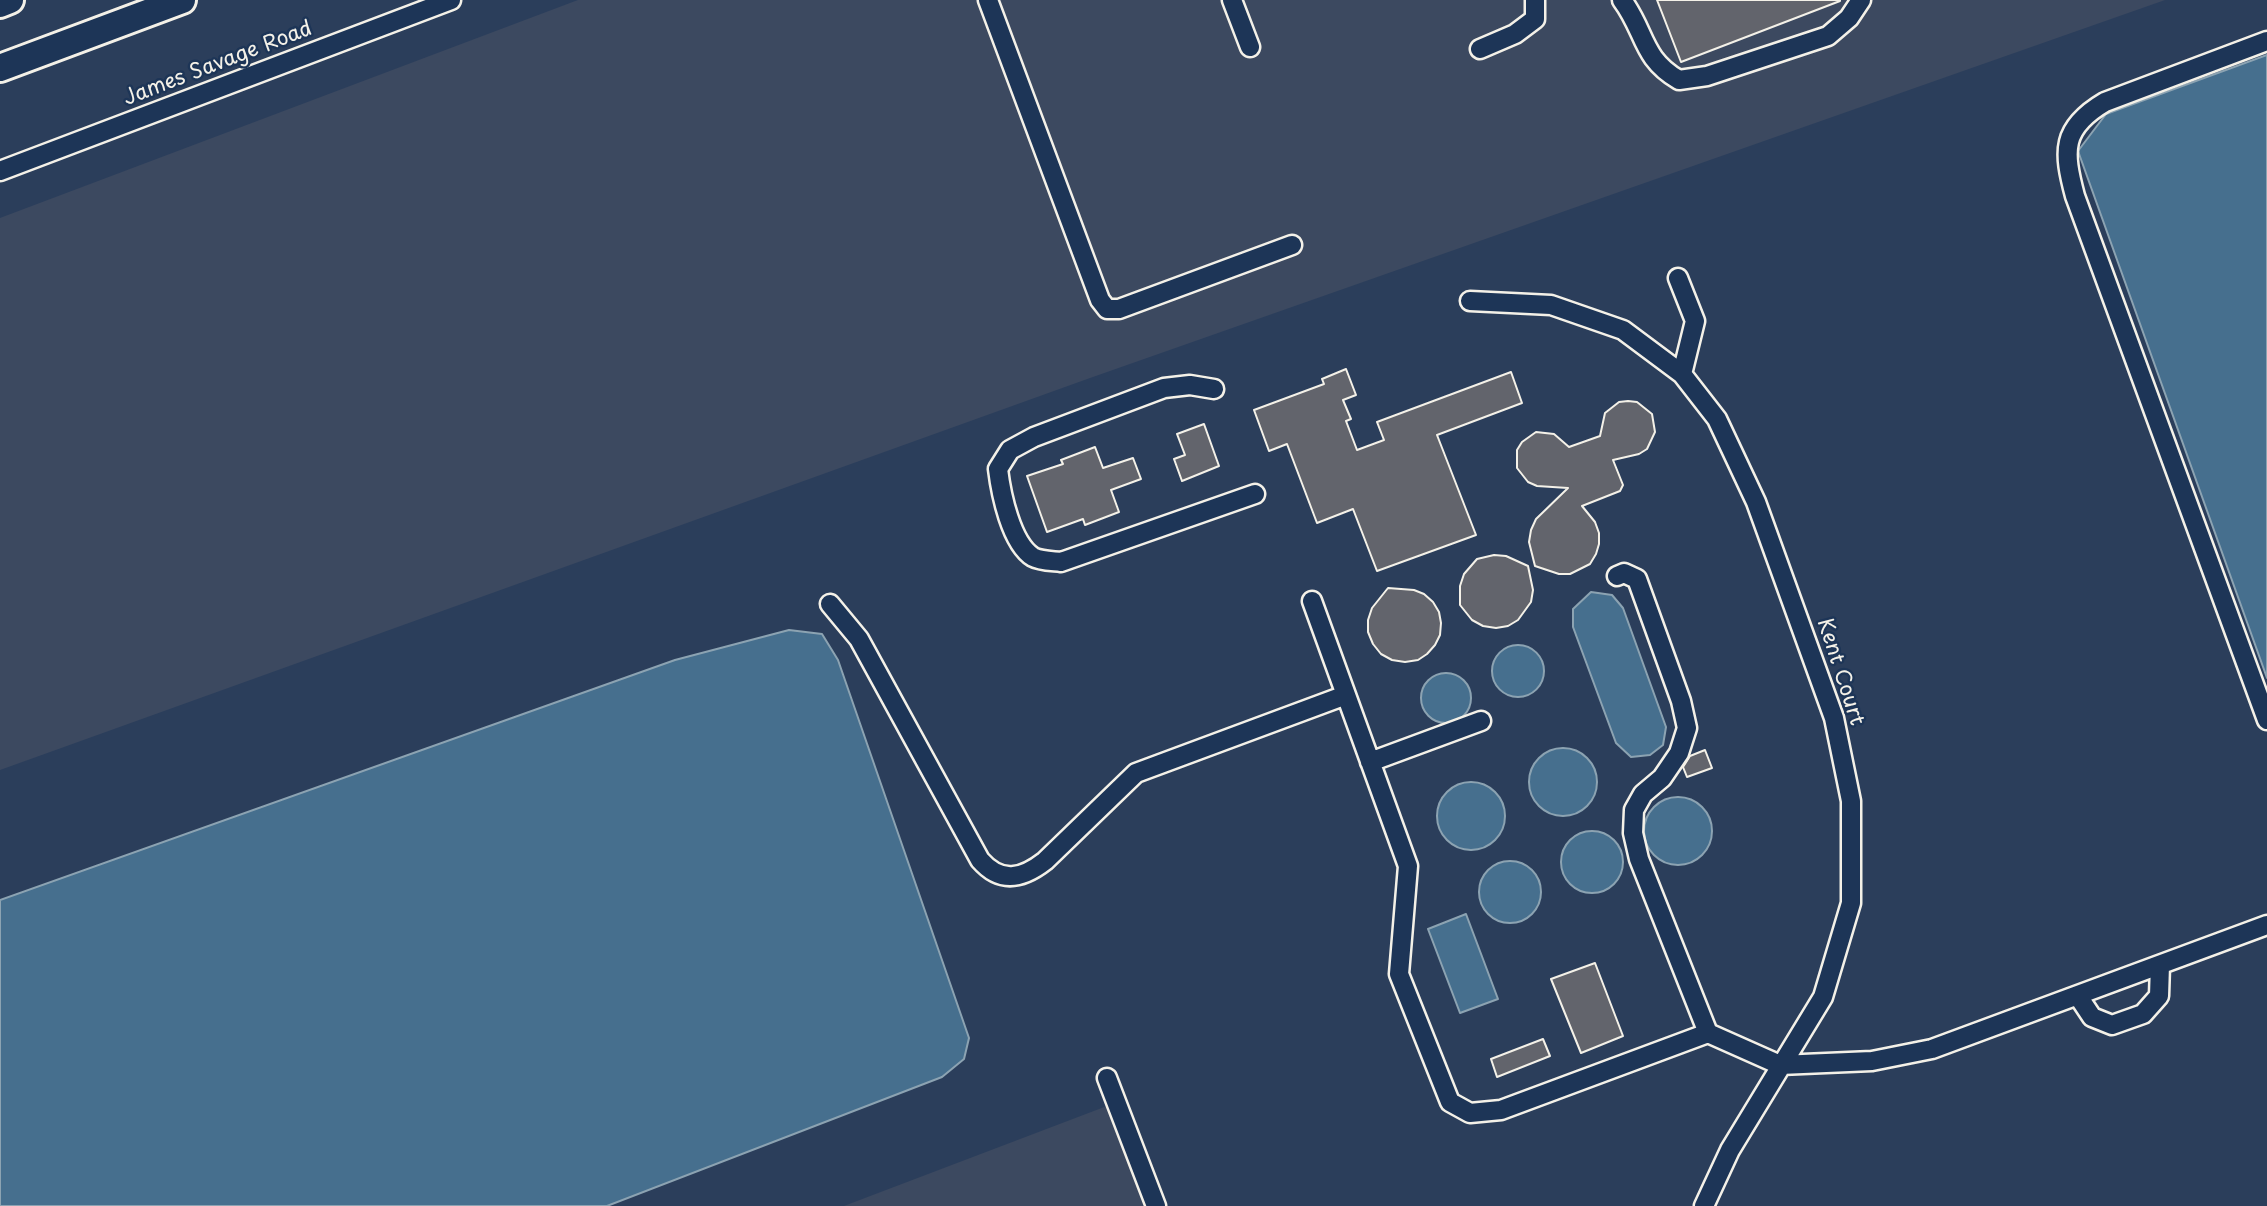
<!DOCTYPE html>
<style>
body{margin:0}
canvas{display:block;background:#2b3e5b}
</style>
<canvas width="2267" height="1206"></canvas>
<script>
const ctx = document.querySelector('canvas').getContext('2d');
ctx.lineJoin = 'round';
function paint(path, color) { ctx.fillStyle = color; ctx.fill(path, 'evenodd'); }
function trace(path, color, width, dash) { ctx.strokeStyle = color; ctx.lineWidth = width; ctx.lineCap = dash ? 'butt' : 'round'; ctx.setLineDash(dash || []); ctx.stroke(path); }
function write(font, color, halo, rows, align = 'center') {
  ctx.font = font + ' "Playpen Sans",sans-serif'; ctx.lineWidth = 5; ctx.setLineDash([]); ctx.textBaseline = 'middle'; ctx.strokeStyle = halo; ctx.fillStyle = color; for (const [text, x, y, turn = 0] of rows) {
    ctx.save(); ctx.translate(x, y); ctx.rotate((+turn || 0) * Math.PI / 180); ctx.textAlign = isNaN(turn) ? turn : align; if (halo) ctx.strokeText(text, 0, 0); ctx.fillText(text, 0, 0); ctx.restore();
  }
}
paint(new Path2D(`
 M 578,0 L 2165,0 L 1090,378 L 0,770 L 0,218 Z
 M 1107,1106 L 1144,1206 L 844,1206 Z`), '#3c4960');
const water = new Path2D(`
 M 2267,55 L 2267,678 L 2078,151 L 2106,114 Z
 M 1591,592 L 1612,595 L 1623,608 L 1666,727 L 1663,745 L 1650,755 L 1631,757 L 1616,743 L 1573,627 L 1573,609 Z
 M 789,630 L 822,634 L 838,660 L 969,1038 L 964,1059 L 942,1077 L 607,1206 L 0,1206 L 0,900 L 675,660 Z
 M1492 671a26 26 0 1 1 52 0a26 26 0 1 1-52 0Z
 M1421 698a25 25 0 1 1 50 0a25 25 0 1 1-50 0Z
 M1529 782a34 34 0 1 1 68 0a34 34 0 1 1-68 0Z
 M1437 816a34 34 0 1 1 68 0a34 34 0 1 1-68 0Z
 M1644 831a34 34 0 1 1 68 0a34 34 0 1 1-68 0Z
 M1561 862a31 31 0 1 1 62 0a31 31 0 1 1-62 0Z
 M1479 892a31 31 0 1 1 62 0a31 31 0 1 1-62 0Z
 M 1466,914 L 1498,999 L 1460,1013 L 1428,929 Z`);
paint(water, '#466f8e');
trace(water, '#8ca3b2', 2);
const building = new Path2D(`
 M 1657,0 L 1840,0 L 1840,1 L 1681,62 Z
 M 1346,369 L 1356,395 L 1343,400 L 1351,419 L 1346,421 L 1357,450 L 1384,440 L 1377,422 L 1511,372 L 1522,403 L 1437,435 L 1476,535 L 1377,571 L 1353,509 L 1317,523 L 1287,444 L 1269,451 L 1254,410 L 1324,384 L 1322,379 Z
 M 1628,401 L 1637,402 L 1652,414 L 1655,432 L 1647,449 L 1639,454 L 1613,460 L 1623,485 L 1620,491 L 1582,506 L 1595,522 L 1599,533 L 1599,544 L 1596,554 L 1590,564 L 1570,574 L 1559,574 L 1535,566 L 1529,542 L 1531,530 L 1536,519 L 1568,488 L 1537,486 L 1528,482 L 1517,468 L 1517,450 L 1522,442 L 1536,432 L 1554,434 L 1569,447 L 1600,436 L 1605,413 L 1619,402 Z
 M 1204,424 L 1219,466 L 1182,481 L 1174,459 L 1185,455 L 1177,434 Z
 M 1095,447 L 1103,468 L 1133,458 L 1141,479 L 1111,490 L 1119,512 L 1085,525 L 1083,519 L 1047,532 L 1027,476 L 1063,464 L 1061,460 Z
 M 1494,555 L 1506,556 L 1528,566 L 1533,590 L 1531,602 L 1518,620 L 1508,626 L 1496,628 L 1483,626 L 1472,620 L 1460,605 L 1460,586 L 1464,574 L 1477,559 Z
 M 1388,588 L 1414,590 L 1424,594 L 1433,602 L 1439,612 L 1441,623 L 1440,635 L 1435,645 L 1427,654 L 1418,660 L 1405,662 L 1392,660 L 1381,654 L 1373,644 L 1368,632 L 1368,620 L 1372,608 Z
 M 1705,750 L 1712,768 L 1687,777 L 1683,767 L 1690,756 Z
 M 1595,963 L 1623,1036 L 1581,1053 L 1551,979 Z
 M 1543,1039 L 1550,1056 L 1497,1077 L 1491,1059 Z`);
paint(building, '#62646c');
trace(building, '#f4f1e8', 2);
const minor = new Path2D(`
 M 988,0 L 1100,300 L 1107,309 L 1119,309 L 1292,245
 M 1232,0 L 1250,47
 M 1622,0 C 1646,32 1641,58 1679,80 L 1707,76 L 1828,36 L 1849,18 L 1861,0
 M 2267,41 L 2105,102 C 2061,128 2063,151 2075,196 L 2267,720
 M 1480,49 L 1515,34 L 1535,19 L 1535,0
 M 0,171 L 451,0
 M 1678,278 L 1695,321 L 1682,374
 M 1470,301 L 1551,305 L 1623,330 L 1682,374 L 1717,419 L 1756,502 L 1834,718 L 1851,801 L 1851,903 L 1823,997 L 1730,1150 L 1704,1206
 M 1214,389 L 1190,385 L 1164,388 L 1034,437 L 1010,450 L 998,469 C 1001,494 1011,543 1033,557 C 1040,561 1053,561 1061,562 L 1255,494
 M 1617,576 L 1624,573 L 1637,579 L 1681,701 L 1687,728 L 1679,753 L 1662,778 L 1643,794 L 1634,810 L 1633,833 L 1639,859 L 1708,1033
 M 1312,601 L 1408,866 L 1399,974 L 1450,1102 L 1470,1113 L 1501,1110 L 1708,1033 L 1780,1065 L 1872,1061 L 1932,1049 L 2267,925
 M 830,604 L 859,639 L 980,860 C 1001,884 1022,879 1045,861 L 1136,773 L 1346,695
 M 1370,762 L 1481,721
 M 2078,996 L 2092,1017 L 2112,1025 L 2143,1014 L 2159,996 L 2160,965
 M 1107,1078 L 1156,1206`);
const highway = new Path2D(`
 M 0,4 L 10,0
 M 0,68 L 182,0`);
trace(minor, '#f4f1e8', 23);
trace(highway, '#f4f1e8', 32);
trace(minor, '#1d3557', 18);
trace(highway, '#1d3557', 26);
write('21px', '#f4f1e8', '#1d3557', [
 ["James Savage Road",218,64,-21],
 ["Kent Court",1840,672,72]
]);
</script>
